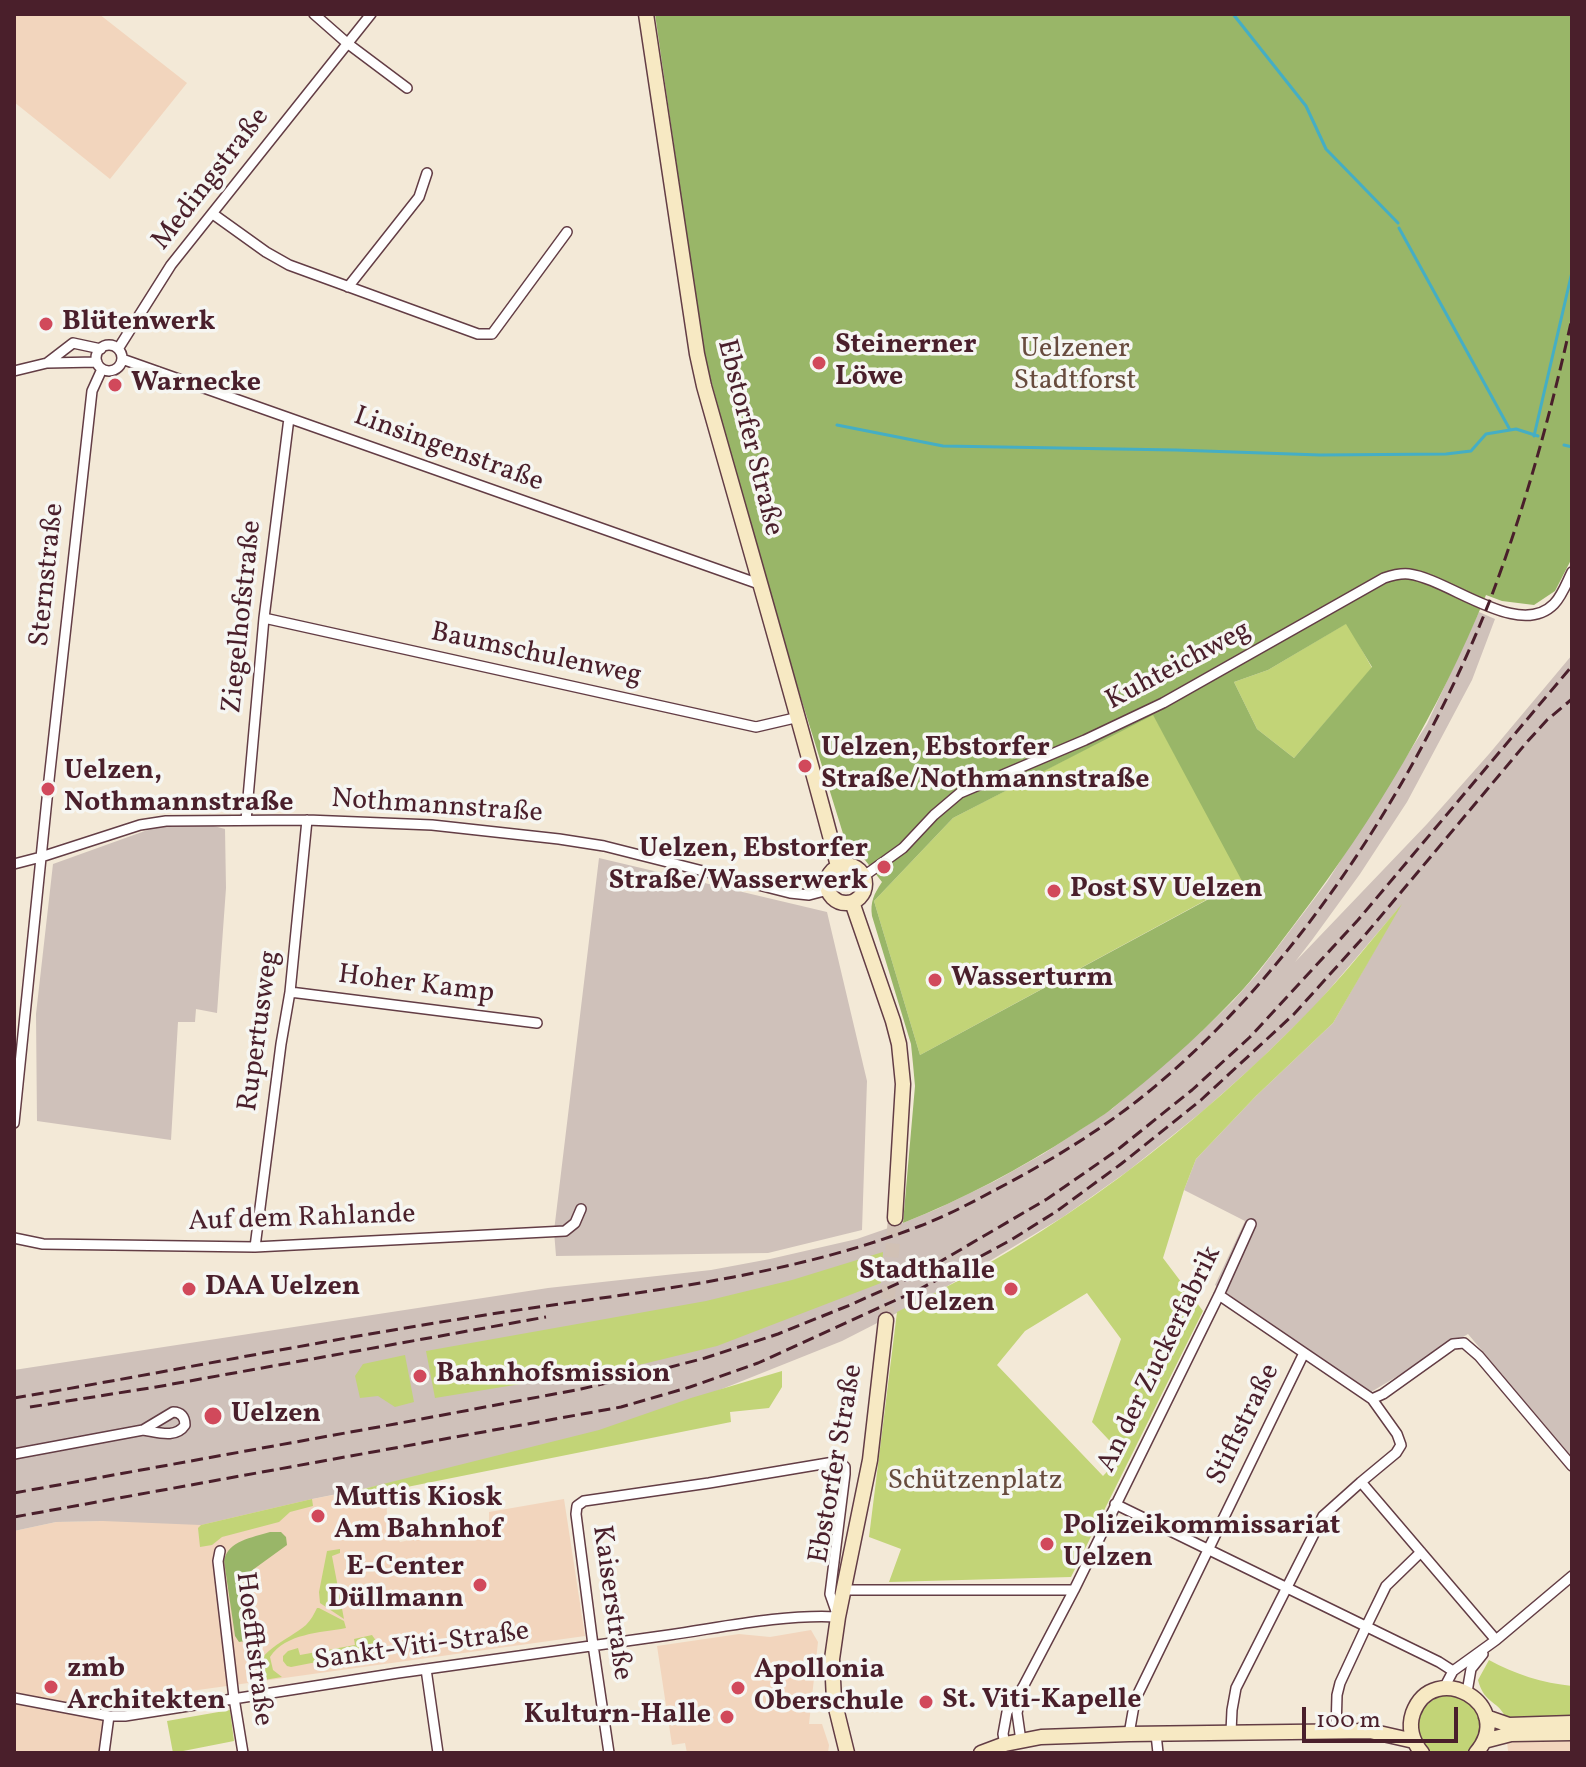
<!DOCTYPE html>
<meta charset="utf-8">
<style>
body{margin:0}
#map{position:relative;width:1586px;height:1767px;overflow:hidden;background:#f3e9d7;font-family:Vollkorn,serif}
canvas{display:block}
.frame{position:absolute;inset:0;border:16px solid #4a1f2b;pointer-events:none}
.scale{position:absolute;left:1302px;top:1707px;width:156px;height:36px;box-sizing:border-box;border:4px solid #4a1f2b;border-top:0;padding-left:10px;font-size:24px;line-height:28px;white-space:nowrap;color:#4a1f2b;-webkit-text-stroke:6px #f6f6f2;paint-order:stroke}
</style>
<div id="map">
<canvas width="1586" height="1767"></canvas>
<div class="frame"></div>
<div class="scale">100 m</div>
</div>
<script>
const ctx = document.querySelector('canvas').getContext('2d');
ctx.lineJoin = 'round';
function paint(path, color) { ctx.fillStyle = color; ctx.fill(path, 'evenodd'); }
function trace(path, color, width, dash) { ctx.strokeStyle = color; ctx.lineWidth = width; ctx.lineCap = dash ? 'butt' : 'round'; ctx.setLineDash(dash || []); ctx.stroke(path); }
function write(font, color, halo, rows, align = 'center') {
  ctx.font = font + ' Vollkorn,serif'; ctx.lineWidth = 7; ctx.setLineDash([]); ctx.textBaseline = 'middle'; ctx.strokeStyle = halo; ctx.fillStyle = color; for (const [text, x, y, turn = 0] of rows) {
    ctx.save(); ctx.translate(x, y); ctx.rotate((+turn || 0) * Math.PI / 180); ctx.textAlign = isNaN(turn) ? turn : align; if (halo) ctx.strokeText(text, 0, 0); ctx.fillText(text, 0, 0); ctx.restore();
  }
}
paint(new Path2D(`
 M 15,14 L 99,14 L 187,83 L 110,179 L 14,102 Z
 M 386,1485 L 387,1516 L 400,1542 L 489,1524 L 489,1512 L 564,1499 L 585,1636 L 105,1703 L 99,1753 L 14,1753 L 14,1531 L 56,1522 L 103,1521 L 312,1499 Z
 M 811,1630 L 818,1642 L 809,1724 L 822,1724 L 829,1745 L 828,1753 L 687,1753 L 685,1743 L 672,1745 L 657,1646 L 739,1634 L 770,1637 Z
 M 1572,1738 L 1572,1753 L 1505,1753 L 1508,1751 L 1507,1741 Z`), '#f2d5bd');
paint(new Path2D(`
 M 1479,612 L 1495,619 L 1472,680 L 1430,759 L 1407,802 L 1360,874 L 1312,940 L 1295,962 L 1427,824 L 1489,754 L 1572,655 L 1572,1457 L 1468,1334 L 1371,1392 L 1215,1285 L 1245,1221 L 1184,1190 L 1196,1159 L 1256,1096 L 1333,1023 L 1398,909 L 1316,1005 L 1259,1061 L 1203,1111 L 1128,1171 L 1063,1217 L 998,1256 L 934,1294 L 842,1341 L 687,1403 L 532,1455 L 312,1499 L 201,1525 L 103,1521 L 56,1522 L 14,1531 L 14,1370 L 548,1288 L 711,1270 L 770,1259 L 857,1239 L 903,1223 L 937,1209 L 995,1181 L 1043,1154 L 1112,1109 L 1201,1032 L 1233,1001 L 1258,973 L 1327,882 L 1427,724 Z
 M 210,825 L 225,829 L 226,888 L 217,1013 L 196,1009 L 195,1022 L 178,1022 L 171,1140 L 37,1121 L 36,1014 L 53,864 L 156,827 Z
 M 599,858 L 827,912 L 867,1081 L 862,1230 L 768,1253 L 556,1256 L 554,1231 Z`), '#cfc1ba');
paint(new Path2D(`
 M 1347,623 L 1372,668 L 1294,758 L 1257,729 L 1234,682 L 1268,670 Z
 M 1153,714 L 1243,880 L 920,1055 L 874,901 L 953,818 Z
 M 1402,904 L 1333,1023 L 1256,1096 L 1196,1159 L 1184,1190 L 1163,1258 L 1203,1311 L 1071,1577 L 889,1582 L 901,1549 L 869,1537 L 897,1312 C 1053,1237 1195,1130 1314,1006 C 1345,974 1373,938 1402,904 ZM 1087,1293 L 1121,1339 L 1092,1422 L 1123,1455 L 1103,1476 L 997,1365 L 1025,1331 Z
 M 883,1252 L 881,1283 L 717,1346 L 643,1364 L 435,1398 L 426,1351 L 706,1301 L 792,1280 Z
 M 405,1355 L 414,1402 L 395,1407 L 378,1396 L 360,1398 L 355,1376 L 363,1364 Z
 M 782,1371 L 782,1387 L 769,1408 L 730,1412 L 731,1422 L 407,1487 L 366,1507 L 363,1489 L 599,1430 L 691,1398 Z
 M 312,1499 L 313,1506 L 290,1512 L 279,1522 L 222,1537 L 212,1545 L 200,1547 L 198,1528 L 201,1525 Z
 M 340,1549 L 340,1553 L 332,1556 L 344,1619 L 320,1603 L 319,1592 L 327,1551 Z
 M 317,1608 L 319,1608 L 344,1621 L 346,1628 C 320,1633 286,1633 270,1657 L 273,1670 L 282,1677 L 258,1681 C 249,1653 289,1640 306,1625 C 311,1620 314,1614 317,1608 Z
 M 372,1635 L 379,1645 L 358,1654 L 291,1667 L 287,1666 L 283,1661 L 283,1656 L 288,1651 L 298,1648 L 300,1655 L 355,1645 L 354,1639 Z
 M 1489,1660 C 1514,1674 1543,1683 1572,1686 L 1572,1719 L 1506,1720 C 1501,1701 1484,1705 1478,1680 Z
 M 1442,1695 C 1449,1695 1456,1695 1462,1698 C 1485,1710 1485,1738 1466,1753 L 1430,1753 C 1406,1731 1416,1707 1442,1695 Z
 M 230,1710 L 234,1741 L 173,1753 L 167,1721 Z`), '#c2d477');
paint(new Path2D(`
 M 655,14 L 1572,14 L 1572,558 L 1555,591 L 1534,605 L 1502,601 L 1486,595 C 1439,711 1375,818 1299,918 C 1277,947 1256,977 1231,1002 C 1195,1040 1154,1075 1114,1107 C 1102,1117 1087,1125 1074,1134 C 1020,1169 963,1199 903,1223 L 915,1086 L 913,1064 L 911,1044 L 872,916 C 870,902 874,894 882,882 L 865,860 L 858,855 L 845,840 L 765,582 L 704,354 ZM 1346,624 L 1372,667 L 1294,758 L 1257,729 L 1234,682 L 1268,670 ZM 1153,715 L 1242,881 L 920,1055 L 874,901 L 953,818 Z
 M 270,1532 L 281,1532 L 286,1537 L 287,1545 L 247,1574 L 243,1582 L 250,1633 L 245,1641 L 239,1642 L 235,1636 L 224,1561 C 228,1540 252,1538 270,1532 Z`), '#99b668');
trace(new Path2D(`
 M 1233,14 L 1306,106 L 1326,149 L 1398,223
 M 1399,228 L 1509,428
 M 837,425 L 943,446 L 1176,450 L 1320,455 L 1446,454 L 1471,451 L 1486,434 L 1516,429 L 1538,436
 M 1534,436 L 1572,272
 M 1564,445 L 1572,447`), '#45aec4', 3);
trace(new Path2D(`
 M 886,1320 L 895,1218`), '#d1c1b5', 14, [14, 7]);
const minor = new Path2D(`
 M 314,14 L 347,43 L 407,88
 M 213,214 L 266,252 L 289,265 L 478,334 L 492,334 L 567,232
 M 348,287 L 419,197 L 427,173
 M96 358a13 13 0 1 1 26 0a13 13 0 1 1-26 0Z
 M 118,349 L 171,265 L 371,14
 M 122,359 L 759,584
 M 47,363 L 97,362
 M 14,371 L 47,363 L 73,343 L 101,349
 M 264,618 L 756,727 L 799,717
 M 246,820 L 264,618 L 289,418
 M 14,864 L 41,857 L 140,825 L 166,821 L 307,820 L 432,825 L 559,839 L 604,846 L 790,893 L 809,895 L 828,890
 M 864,876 L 903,848 L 934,815 L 960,793 L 1085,740 L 1163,703 L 1384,578 C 1393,575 1400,573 1409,574 C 1449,579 1519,640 1554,604 C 1562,596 1567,582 1572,572
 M 290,992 L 537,1023
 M 14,1123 L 48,789 L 92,391 L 102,369
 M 14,1238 L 43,1244 L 255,1247 L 565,1231 L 575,1223 L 581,1209
 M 255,1247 L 281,1044 L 290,992 L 307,820
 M 1219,1295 L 1372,1399 L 1383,1394 L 1453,1344 L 1464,1343 L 1479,1356 L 1572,1466
 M 173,1412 C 181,1412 185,1417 185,1425 C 176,1439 157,1432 143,1430 Z
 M 14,1454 L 143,1430
 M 1361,1482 L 1496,1640
 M 1115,1504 L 1439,1662 L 1453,1671
 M 220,1551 L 218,1561 L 234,1698 L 243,1753
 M 843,1590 L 1074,1590
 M 426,1669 L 438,1753
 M 1444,1688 L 1453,1671 L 1496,1640 L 1572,1576
 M 1467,1692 L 1471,1669 L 1483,1654
 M 14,1698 L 109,1716 L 125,1716 L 398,1673 C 488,1660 578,1647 669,1635 C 724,1627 783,1614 838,1617 L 830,1594 L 845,1474 L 845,1467 L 841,1463 L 834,1462 L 709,1483 L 584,1501 L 577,1506 L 576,1514 L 593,1645 L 609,1753
 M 1336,1731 L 1337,1695 L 1340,1683 L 1366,1627 L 1386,1586 L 1421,1552
 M 1231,1732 L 1232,1710 L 1236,1688 L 1323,1516 L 1361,1482 L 1396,1453 L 1401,1445 L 1397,1434 L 1372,1399
 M 1129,1734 L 1135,1700 L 1304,1353
 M 1156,1734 L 1158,1753
 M 1021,1741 L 1017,1713 L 1021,1695
 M 1005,1744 L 1003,1734 L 1007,1712 L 1023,1687 L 1074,1590 L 1219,1295 L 1251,1224
 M 104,1753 L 109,1716`);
const secondary = new Path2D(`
 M 646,14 L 697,354 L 704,386 C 749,546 796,705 838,866
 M827 884a19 19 0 1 1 38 0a19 19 0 1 1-38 0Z
 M 852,902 L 893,1021 L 899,1044 L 903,1084 L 895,1218
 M 1486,1717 L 1509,1725 L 1572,1723
 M 1484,1741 L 1511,1734 L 1572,1733
 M 847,1753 L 834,1700 L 832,1659 L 838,1617 L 870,1460 L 886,1320
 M 981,1753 L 1005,1744 L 1041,1737 L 1129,1734 L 1370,1731 L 1414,1741
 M 1422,1753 C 1412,1741 1408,1728 1413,1713 C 1433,1658 1518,1704 1476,1753`);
trace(minor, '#633d45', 12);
trace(secondary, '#633d45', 17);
trace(minor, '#fff', 9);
trace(secondary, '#f7e9c3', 14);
trace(new Path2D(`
 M 14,1398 C 169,1372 323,1340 479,1316 C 629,1292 777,1281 920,1226 C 946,1216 971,1203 995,1190 C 1045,1164 1093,1135 1137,1101 C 1293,978 1418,783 1490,600 C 1525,508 1551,413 1572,318
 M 30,1407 L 156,1387 L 546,1317
 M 14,1493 L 395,1424 L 581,1389 L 640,1375 L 705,1358 L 778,1334 L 850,1305 L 919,1274 L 1047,1199 L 1116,1151 L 1192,1090 L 1250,1037 L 1358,920 L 1572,666
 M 14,1517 L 621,1407 L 690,1387 L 758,1363 L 918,1290 L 1011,1240 L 1057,1211 L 1121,1164 L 1201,1100 L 1294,1014 L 1360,941 L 1527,742 L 1547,720 L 1572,699`), '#4a1f2b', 3, [12, 6]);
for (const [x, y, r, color] of [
 [46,324,8,"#d1495b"],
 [819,363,8,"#d1495b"],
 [115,385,8,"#d1495b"],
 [805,766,8,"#d1495b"],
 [48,789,8,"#d1495b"],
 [884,867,8,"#d1495b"],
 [1054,891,8,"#d1495b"],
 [935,980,8,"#d1495b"],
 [189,1289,8,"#d1495b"],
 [1011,1289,8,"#d1495b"],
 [420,1376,8,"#d1495b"],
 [213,1416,10,"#d1495b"],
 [318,1516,8,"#d1495b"],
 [1047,1544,8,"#d1495b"],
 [480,1585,8,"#d1495b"],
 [51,1687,8,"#d1495b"],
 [738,1688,8,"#d1495b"],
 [926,1702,8,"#d1495b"],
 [727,1717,8,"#d1495b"]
]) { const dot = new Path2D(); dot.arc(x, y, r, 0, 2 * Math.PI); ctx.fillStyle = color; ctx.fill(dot); trace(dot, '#f6f6f2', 3); }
write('28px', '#4a1f2b', '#f6f6f2', [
 ["Medingstraße",212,180,-52],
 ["Ebstorfer Straße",748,438,76],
 ["Linsingenstraße",448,451,20],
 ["Sternstraße",49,575,-84],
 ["Ziegelhofstraße",244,617,-84],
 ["Baumschulenweg",536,656,12],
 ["Kuhteichweg",1179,667,-28],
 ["Nothmannstraße",437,808,4],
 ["Hoher Kamp",416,986,7],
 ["Rupertusweg",261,1031,-82],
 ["Auf dem Rahlande",302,1220,-2],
 ["An der Zuckerfabrik",1161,1360,-64],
 ["Stiftstraße",1245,1425,-64],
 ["Ebstorfer Straße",838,1464,-80],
 ["Kaiserstraße",610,1603,82],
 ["Sankt-Viti-Straße",422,1648,-8],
 ["Hoefftstraße",252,1649,83]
]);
write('bold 28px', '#4a1f2b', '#f6f6f2', [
 ["Blütenwerk",62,324],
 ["Steinerner",835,347],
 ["Löwe",835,379],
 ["Warnecke",131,385],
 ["Uelzen, Ebstorfer",821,750],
 ["Straße/Nothmannstraße",821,782],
 ["Uelzen,",64,773],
 ["Nothmannstraße",64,805],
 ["Uelzen, Ebstorfer",868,851,"right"],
 ["Straße/Wasserwerk",868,883,"right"],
 ["Post SV Uelzen",1070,891],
 ["Wasserturm",951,980],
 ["Stadthalle",995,1273,"right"],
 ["Uelzen",995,1305,"right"],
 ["DAA Uelzen",205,1289],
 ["Bahnhofsmission",436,1376],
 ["Uelzen",231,1416],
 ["Muttis Kiosk",334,1500],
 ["Am Bahnhof",334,1532],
 ["Polizeikommissariat",1063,1528],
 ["Uelzen",1063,1560],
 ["E-Center",464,1569,"right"],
 ["Düllmann",464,1601,"right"],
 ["zmb",67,1671],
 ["Architekten",67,1703],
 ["Apollonia",754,1672],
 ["Oberschule",754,1704],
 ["St. Viti-Kapelle",942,1702],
 ["Kulturn-Halle",711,1717,"right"]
], 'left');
write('28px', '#684c3e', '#f6f6f2', [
 ["Uelzener",1075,351],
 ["Stadtforst",1075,383],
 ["Schützenplatz",975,1483]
]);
</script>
